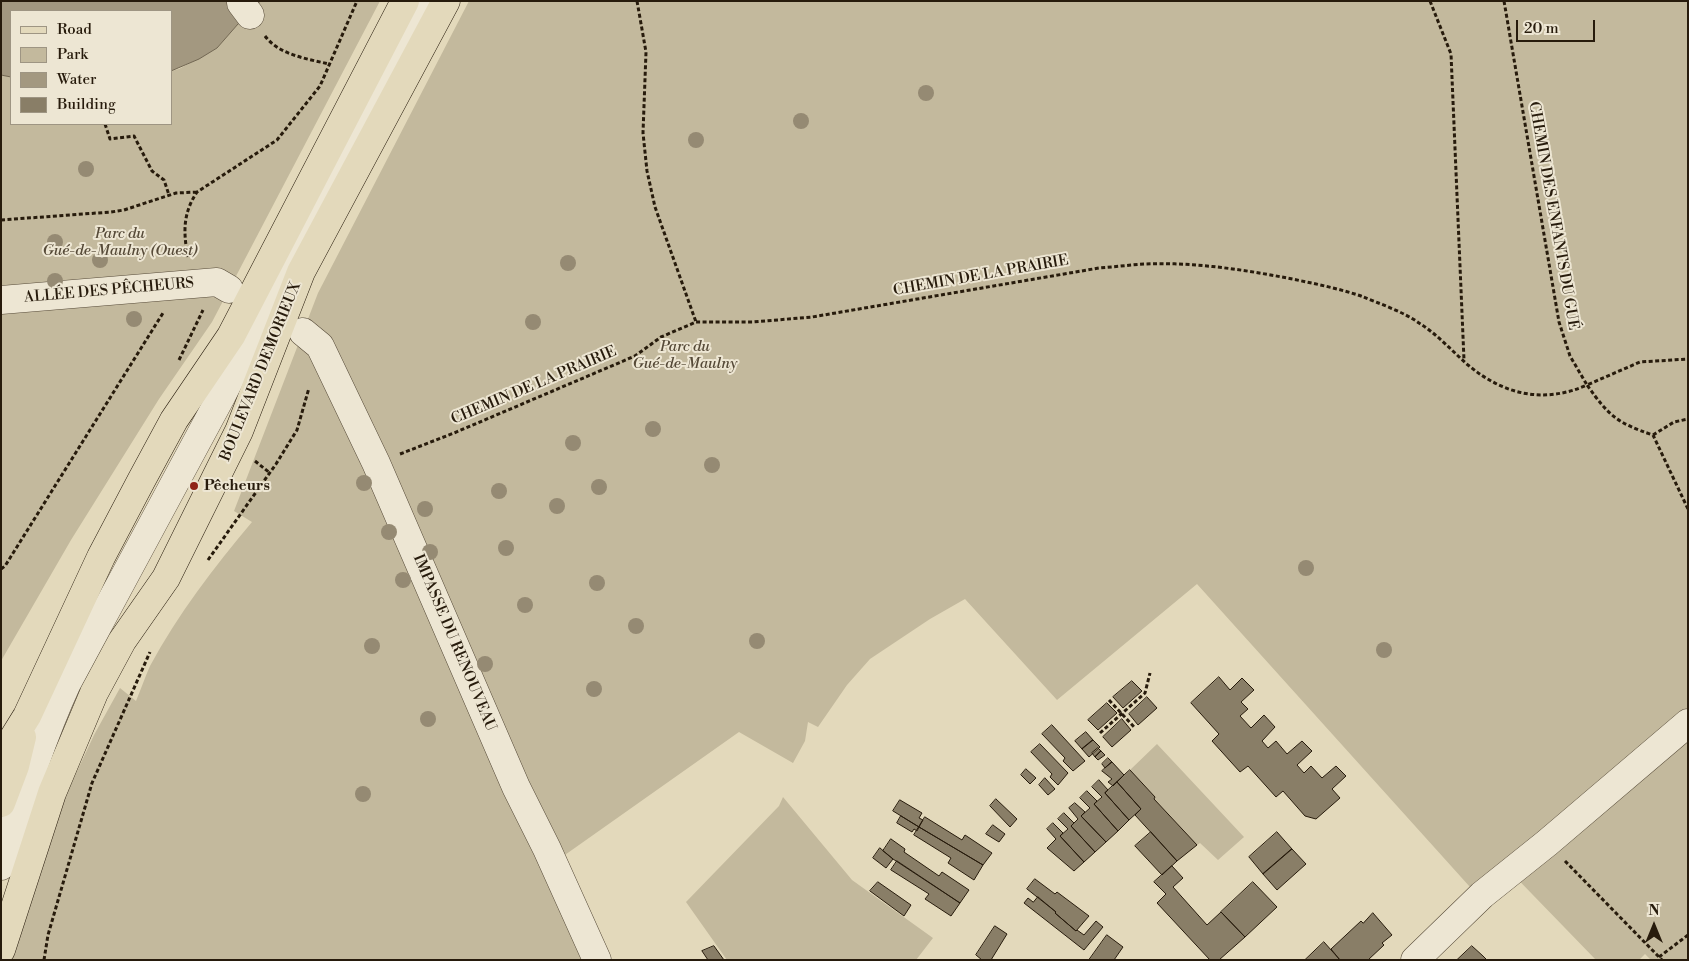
<!DOCTYPE html>
<meta charset="utf-8">
<style>
body{margin:0}
#map{position:relative;width:1689px;height:961px;overflow:hidden;background:#e3d9bb;font-family:"Libre Bodoni",serif}
canvas{display:block}
.frame{position:absolute;inset:0;border:2px solid #271b0c;pointer-events:none}
.legend{position:absolute;left:10px;top:10px;width:162px;height:115px;box-sizing:border-box;background:#ede6d3;border:1px solid #9e9583;margin:0;padding:6px 9px;list-style:none;font-size:15px;color:#271b0c}
.legend li{display:flex;align-items:center;gap:10px;height:25px}
.legend b{width:25px;border:1px solid #9e9583}
.north{position:absolute;left:1629px;top:901px;width:50px;height:50px;-webkit-text-stroke:4px #ede6d3;paint-order:stroke;rotate:0deg;font-size:14px;font-weight:700;line-height:20px;text-align:center;color:#271b0c}
.north::after{content:'';display:block;margin:auto;width:18px;height:22px;background:#271b0c;clip-path:polygon(50% 0,100% 100%,50% 72%,0 100%)}
.scale{position:absolute;left:1516px;top:20px;width:79px;height:22px;box-sizing:border-box;border:2px solid #271b0c;border-top:0;padding-left:6px;font-size:15px;line-height:18px;white-space:nowrap;color:#271b0c;-webkit-text-stroke:4px #ede6d3;paint-order:stroke}
</style>
<div id="map">
<canvas width="1689" height="961"></canvas>
<div class="frame"></div>
<ul class="legend">
<li><b style="height:6px;background:#e3d9bb"></b>Road</li>
<li><b style="height:14px;background:#c3b99d"></b>Park</li>
<li><b style="height:14px;background:#a39880"></b>Water</li>
<li><b style="height:14px;background:#897e67"></b>Building</li>
</ul>
<div class="north">N</div>
<div class="scale">20 m</div>
</div>
<script>
const ctx = document.querySelector('canvas').getContext('2d');
ctx.lineJoin = 'round';
function paint(path, color) { ctx.fillStyle = color; ctx.fill(path, 'evenodd'); }
function trace(path, color, width, dash) { ctx.strokeStyle = color; ctx.lineWidth = width; ctx.lineCap = dash ? 'butt' : 'round'; ctx.setLineDash(dash || []); ctx.stroke(path); }
function write(font, color, halo, rows, align = 'center') {
  ctx.font = font + ' "Libre Bodoni",serif'; ctx.lineWidth = 4; ctx.setLineDash([]); ctx.textBaseline = 'middle'; ctx.strokeStyle = halo; ctx.fillStyle = color; for (const [text, x, y, turn = 0] of rows) {
    ctx.save(); ctx.translate(x, y); ctx.rotate((+turn || 0) * Math.PI / 180); ctx.textAlign = isNaN(turn) ? turn : align; if (halo) ctx.strokeText(text, 0, 0); ctx.fillText(text, 0, 0); ctx.restore();
  }
}
paint(new Path2D(`
 M 260,1 L 380,1 L 212,322 L 159,399 L 71,540 L 1,661 L 1,75 L 11,77 L 11,124 L 171,124 L 171,71 L 179,69 L 217,48 L 238,24 L 250,15 Z
 M 469,1 L 1688,1 L 1688,960 L 1651,960 L 1645,954 L 1639,960 L 1596,960 L 1501,862 L 1470,887 L 1197,584 L 1057,700 L 965,599 L 930,619 L 870,659 L 847,685 L 818,727 L 808,722 L 805,741 L 793,763 L 739,732 L 545,869 L 585,960 L 12,960 L 66,795 L 94,735 L 120,688 L 136,701 C 141,689 145,677 150,666 C 178,614 214,567 252,522 L 234,511 L 318,293 Z
 M 1157,744 L 1244,837 L 1218,860 L 1200,843 L 1197,845 L 1154,799 L 1155,797 L 1130,770 Z
 M 783,797 L 852,880 L 933,938 L 916,960 L 727,960 L 686,902 L 779,806 Z`), '#c3b99d');
const water = new Path2D(`
 M 1,1 L 260,1 L 250,15 L 238,24 L 217,48 L 199,59 L 171,71 L 171,11 L 11,11 L 11,77 L 1,75 Z`);
paint(water, '#a39880');
trace(water, '#716652', 1);
const building = new Path2D(`
 M 1219,677 L 1230,690 L 1242,678 L 1254,690 L 1241,702 L 1248,709 L 1240,716 L 1251,728 L 1264,715 L 1275,727 L 1262,741 L 1268,748 L 1276,741 L 1287,754 L 1302,741 L 1312,751 L 1297,765 L 1304,773 L 1311,766 L 1322,778 L 1336,766 L 1346,776 L 1332,789 L 1340,798 L 1316,819 L 1305,816 L 1283,791 L 1276,797 L 1248,766 L 1240,772 L 1212,741 L 1219,734 L 1191,703 Z
 M 1132,681 L 1142,691 L 1123,708 L 1113,697 Z
 M 1147,697 L 1157,708 L 1138,725 L 1129,714 Z
 M 1107,703 L 1117,713 L 1098,730 L 1088,720 Z
 M 1122,719 L 1131,730 L 1112,747 L 1103,737 Z
 M 1052,725 L 1085,761 L 1073,771 L 1063,761 L 1065,758 L 1042,734 Z
 M 1086,732 L 1093,740 L 1082,749 L 1075,741 Z
 M 1093,740 L 1100,747 L 1089,757 L 1082,749 Z
 M 1040,744 L 1068,773 L 1058,785 L 1050,777 L 1052,774 L 1031,752 Z
 M 1098,748 L 1101,751 L 1095,757 L 1092,753 Z
 M 1101,751 L 1105,755 L 1098,760 L 1095,757 Z
 M 1108,758 L 1112,762 L 1105,768 L 1102,764 Z
 M 1112,762 L 1124,775 L 1113,786 L 1108,782 L 1112,779 L 1102,771 Z
 M 1026,769 L 1036,778 L 1030,784 L 1021,775 Z
 M 1130,770 L 1155,797 L 1154,799 L 1197,845 L 1177,861 L 1135,815 L 1141,809 L 1117,782 Z
 M 1045,778 L 1055,789 L 1048,795 L 1039,785 Z
 M 1099,780 L 1108,790 L 1105,793 L 1129,820 L 1118,831 L 1094,804 L 1102,797 L 1092,787 Z
 M 1117,782 L 1141,809 L 1129,820 L 1105,793 Z
 M 1087,791 L 1097,801 L 1094,804 L 1118,831 L 1106,842 L 1081,816 L 1090,808 L 1080,798 Z
 M 996,799 L 1017,819 L 1010,827 L 990,806 Z
 M 900,800 L 922,813 L 919,818 L 923,820 L 919,827 L 893,811 Z
 M 1075,803 L 1085,812 L 1081,816 L 1106,842 L 1095,852 L 1071,826 L 1078,819 L 1069,808 Z
 M 1064,813 L 1074,823 L 1071,826 L 1095,852 L 1084,862 L 1060,836 L 1068,829 L 1058,819 Z
 M 901,816 L 919,827 L 917,831 L 914,829 L 912,832 L 897,823 Z
 M 925,817 L 962,840 L 965,835 L 992,853 L 983,865 L 919,827 Z
 M 1053,823 L 1063,833 L 1060,836 L 1084,862 L 1074,871 L 1047,848 L 1056,839 L 1047,829 Z
 M 993,825 L 1005,834 L 999,842 L 986,834 Z
 M 919,827 L 983,865 L 974,880 L 948,863 L 951,858 L 914,835 Z
 M 1151,832 L 1177,861 L 1162,875 L 1135,846 Z
 M 1277,832 L 1292,849 L 1263,874 L 1249,857 Z
 M 891,839 L 905,849 L 904,852 L 939,876 L 942,872 L 969,890 L 960,903 L 893,859 L 883,851 Z
 M 880,848 L 893,859 L 886,868 L 873,858 Z
 M 1292,849 L 1306,864 L 1277,890 L 1263,874 Z
 M 897,861 L 960,903 L 951,916 L 925,899 L 929,894 L 891,870 Z
 M 1172,866 L 1183,878 L 1173,887 L 1207,925 L 1221,912 L 1245,937 L 1219,960 L 1210,960 L 1157,903 L 1166,894 L 1154,882 Z
 M 1035,879 L 1055,894 L 1057,892 L 1089,916 L 1076,931 L 1055,913 L 1056,912 L 1027,889 Z
 M 878,882 L 911,905 L 904,916 L 870,891 Z
 M 1253,882 L 1277,907 L 1245,937 L 1221,912 Z
 M 1038,897 L 1056,912 L 1055,913 L 1076,931 L 1077,930 L 1084,935 L 1096,921 L 1103,927 L 1084,950 L 1024,903 L 1028,898 L 1033,902 Z
 M 1373,913 L 1392,935 L 1382,943 L 1384,945 L 1368,960 L 1340,960 L 1331,949 L 1361,921 L 1363,923 Z
 M 995,926 L 1007,934 L 991,960 L 982,960 L 976,955 Z
 M 1107,935 L 1123,947 L 1114,960 L 1089,960 Z
 M 1324,942 L 1340,960 L 1305,960 Z
 M 714,946 L 724,960 L 708,960 L 702,951 Z
 M 1472,946 L 1483,956 L 1487,960 L 1457,960 Z`);
paint(building, '#897e67');
trace(building, '#271b0c', 1);
const minor = new Path2D(`
 M 241,3 L 250,15
 M 1,300 L 217,282 L 229,289
 M 303,332 L 320,346 L 376,463 L 516,787 L 547,849 L 597,960
 M 1,866 C 21,804 40,742 67,683 L 222,395 L 358,127 L 425,1
 M 1415,960 L 1482,895 L 1547,843 L 1688,723`);
const major = new Path2D(`
 M 1,758 L 27,716 L 101,557 L 141,481 L 174,420 L 231,336 L 405,1
 M 1,803 L 15,766 L 22,737
 M 1,950 L 52,793 L 94,693 L 122,641 L 166,578 L 239,431 L 301,272 L 446,1`);
trace(minor, '#564a38', 29);
trace(major, '#271b0c', 29);
trace(new Path2D(`
 M 637,1 L 646,52 L 643,133 L 647,171 L 655,207 L 696,322
 M 1430,1 L 1451,54 L 1464,360
 M 1504,1 L 1559,322 L 1570,356 L 1587,385 L 1640,362 L 1688,359
 M 265,36 C 279,55 308,59 329,64
 M 105,124 L 110,139 L 134,136 L 152,171 L 164,180 L 169,195
 M 1,220 L 111,212 L 124,210 L 176,193 L 197,192
 M 188,257 C 183,232 183,213 197,192 L 277,140 L 320,86 L 357,1
 M 179,360 L 203,310
 M 1653,435 L 1674,422 L 1688,419
 M 400,454 L 454,433 L 635,356 L 661,337 L 696,322 L 753,322 L 812,317 L 1099,268 C 1114,267 1129,265 1144,264 C 1192,262 1240,269 1287,278 C 1312,283 1337,288 1361,296 C 1378,303 1404,312 1419,323 C 1437,334 1452,351 1468,365 C 1504,395 1544,404 1587,385 C 1609,416 1617,423 1653,435 L 1688,509
 M 255,461 L 270,473
 M 208,560 L 276,464 L 297,430 L 309,388
 M 1,569 L 5,566 L 163,313
 M 1109,700 L 1135,728
 M 1100,733 L 1145,693 L 1150,673
 M 1565,861 L 1662,960
 M 1659,957 L 1688,935
 M 44,960 L 48,935 L 92,783 L 150,652`), '#271b0c', 3, [4, 2.5]);
trace(minor, '#ede6d3', 28);
trace(major, '#e3d9bb', 28);
ctx.fillStyle = '#958a73';
for (const [x, y] of [
 [926,93],
 [801,121],
 [696,140],
 [86,169],
 [55,242],
 [100,260],
 [568,263],
 [55,281],
 [134,319],
 [533,322],
 [653,429],
 [573,443],
 [712,465],
 [364,483],
 [599,487],
 [499,491],
 [557,506],
 [425,509],
 [389,532],
 [506,548],
 [430,552],
 [1306,568],
 [403,580],
 [597,583],
 [525,605],
 [636,626],
 [757,641],
 [372,646],
 [1384,650],
 [485,664],
 [594,689],
 [428,719],
 [363,794]
]) { ctx.beginPath(); ctx.arc(x, y, 8, 0, 2 * Math.PI); ctx.fill(); }
for (const [x, y, r, color] of [
 [194,486,5,"#8f2418"]
]) { const dot = new Path2D(); dot.arc(x, y, r, 0, 2 * Math.PI); ctx.fillStyle = color; ctx.fill(dot); trace(dot, '#ede6d3', 2); }
write('15px', '#271b0c', '#ede6d3', [
 ["CHEMIN DES ENFANTS DU GUÉ",1553,216,80],
 ["CHEMIN DE LA PRAIRIE",981,276,-10],
 ["ALLÉE DES PÊCHEURS",109,291,-5],
 ["BOULEVARD DEMORIEUX",261,372,-68],
 ["CHEMIN DE LA PRAIRIE",534,386,-23],
 ["IMPASSE DU RENOUVEAU",454,643,67]
]);
write('italic 15px', '#564a38', '#ede6d3', [
 ["Parc du",120,234],
 ["Gué-de-Maulny (Ouest)",120,251],
 ["Parc du",685,347],
 ["Gué-de-Maulny",685,364]
]);
write('bold 15px', '#271b0c', '#ede6d3', [
 ["Pêcheurs",204,486]
], 'left');
</script>
